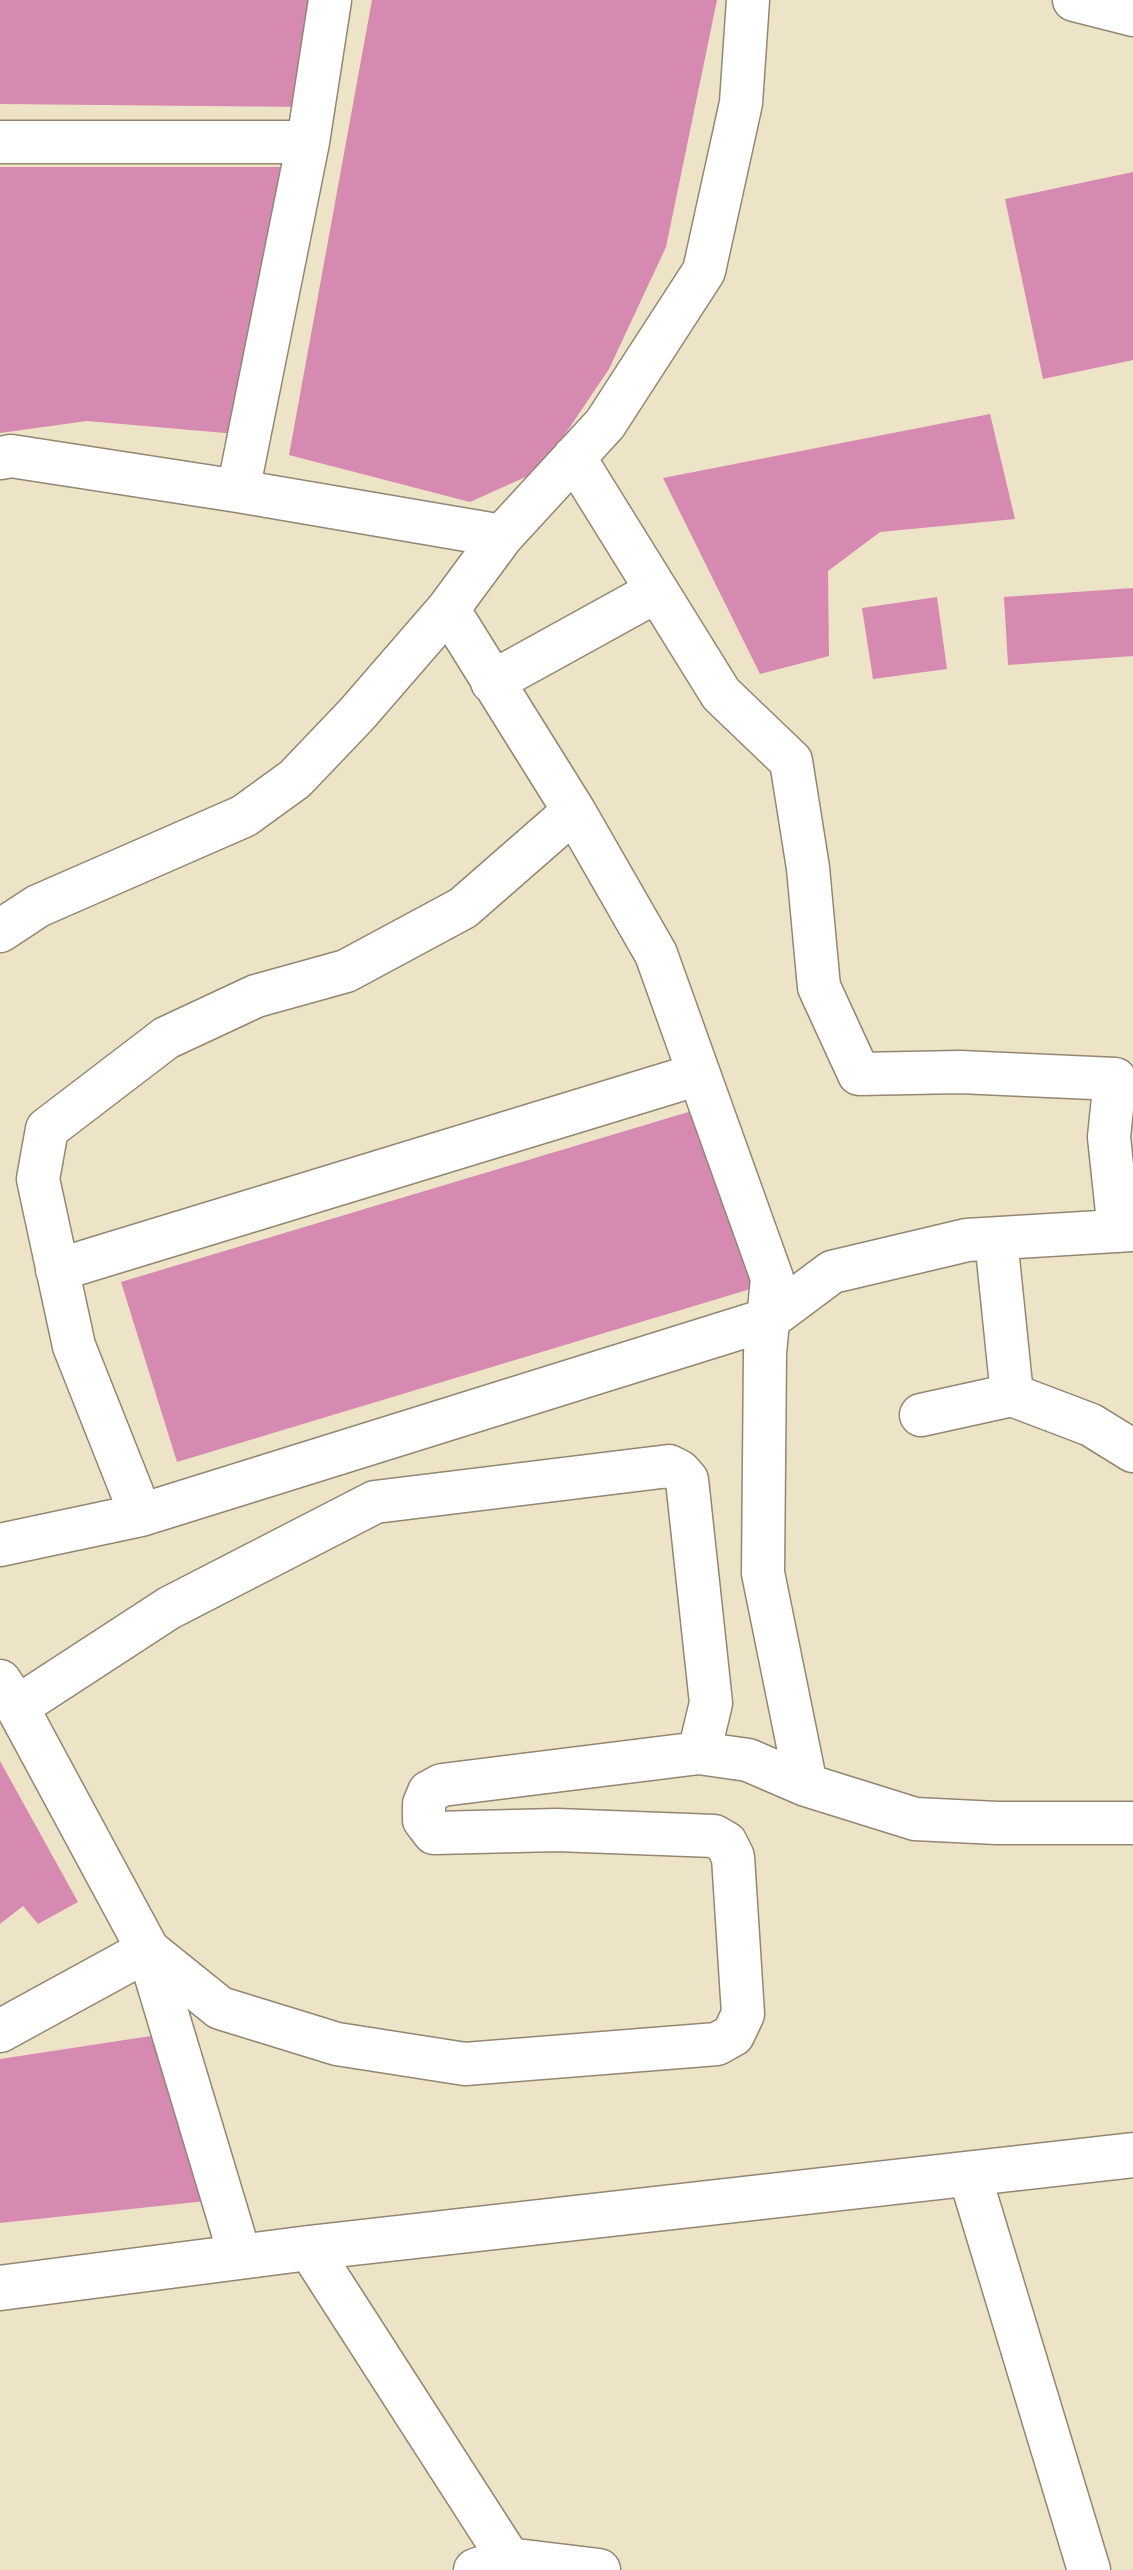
<!DOCTYPE html>
<html>
<head>
<meta charset="utf-8">
<style>
	body { margin:0 }
	canvas { display:block; background:#ede3c6 }
</style>
</head>
<body>
<canvas width="1133" height="2570"></canvas>
<script>
const ctx = document.querySelector('canvas').getContext('2d');
ctx.lineJoin = 'round';
function fillPath(path, color) {
  ctx.fillStyle = color;
  ctx.fill(path, 'evenodd');
}
function poly(rows) {
  const path = new Path2D();
  for (const r of rows) {
    path.moveTo(r[0], r[1]);
    for (let i = 2; i < r.length; i += 2) path.lineTo(r[i], r[i + 1]);
  }
  return path;
}
function strokePath(path, color, width, dash) {
  ctx.strokeStyle = color;
  ctx.lineWidth = width;
  ctx.lineCap = dash ? 'butt' : 'round';
  ctx.setLineDash(dash || []);
  ctx.stroke(path);
}
const building = poly([
	[0,0,324,0,307,107,0,104],
	[372,0,717,0,666,247,609,369,541,470,470,502,289,455],
	[0,167,287,167,237,434,87,421,0,433],
	[1133,172,1133,360,1043,379,1005,199],
	[990,414,1015,519,880,532,828,571,829,656,760,674,663,478],
	[1133,588,1133,656,1008,665,1004,597],
	[937,597,947,669,873,679,862,608],
	[695,1110,757,1287,177,1462,121,1282],
	[0,1761,78,1902,38,1924,23,1906,0,1924],
	[151,2036,206,2201,0,2223,0,2059]
]);
const minor = poly([
	[1074,0,1133,15],
	[0,142,308,142],
	[574,457,721,694,791,761,808,868,819,987,859,1074,960,1072,1115,1079,1109,1137,1119,1231],
	[0,458,11,456,238,491,502,536,605,424,704,271,741,103,748,0],
	[238,491,308,142,330,0],
	[502,536,448,609,574,811,656,954,772,1278,765,1353,763,1573,806,1785],
	[492,682,657,591],
	[0,931,38,906,244,816,295,779,357,714,448,609],
	[57,1270,699,1074],
	[1012,1395,1091,1425,1133,1451],
	[921,1415,1012,1395,996,1239],
	[141,1515,74,1346,38,1179,47,1129,166,1038,256,996,346,971,463,908,574,811],
	[0,1545,141,1515,769,1319,832,1272,967,1240,1133,1230],
	[0,1681,17,1707,148,1950,240,2256],
	[17,1707,169,1608,375,1502,669,1466,679,1471,687,1480,711,1703,699,1753],
	[0,2031,148,1950,220,2008,337,2044,465,2064,717,2044,733,2035,743,2014,733,1857,726,1843,714,1836,557,1830,434,1833,424,1820,424,1804,429,1792,442,1785,699,1753,748,1760,806,1785,915,1819,997,1823,1133,1823],
	[969,2173,1089,2570],
	[309,2248,516,2570],
	[475,2570,508,2559,599,2570]
]);
const tertiary = poly([
	[0,2288,309,2248,1133,2155]
]);
fillPath(building, '#d689b1');
strokePath(minor, '#948672', 45);
strokePath(tertiary, '#948672', 47);
strokePath(minor, '#fff', 42);
strokePath(tertiary, '#fff', 44);
</script>
</body>
</html>
